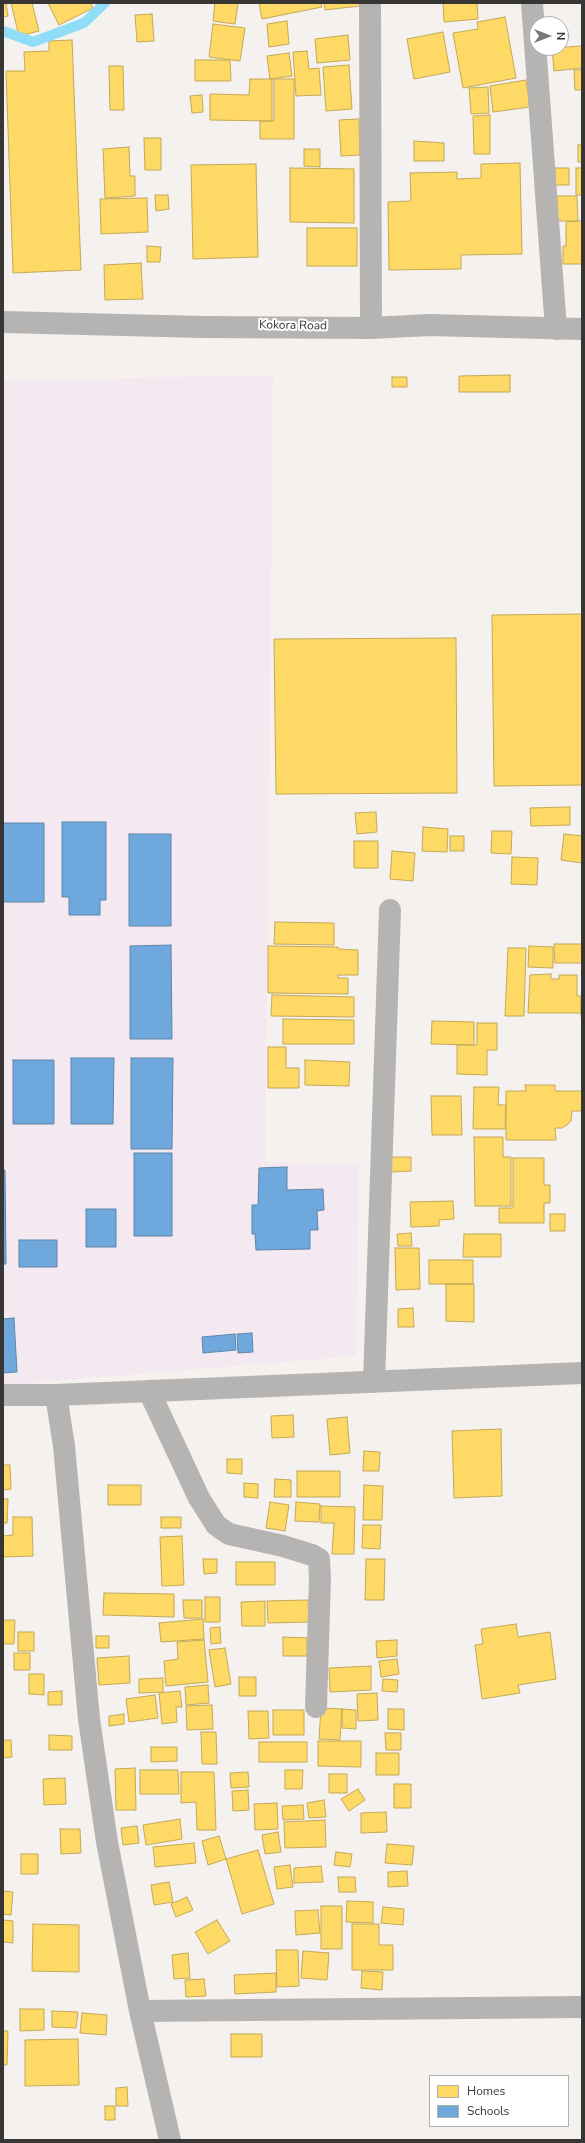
<!DOCTYPE html>
<html>
<head>
<meta charset="utf-8">
<style>
	body { margin:0 }
	#map { position:relative; width:585px; height:2143px; overflow:hidden; background:#f4f1ee; font-family:"Nunito Sans",sans-serif }
	canvas { display:block }
	.frame { position:absolute; inset:0; border:4px solid #383634; pointer-events:none }
	.legend { position:absolute; left:429px; top:2075px; width:140px; height:52px; box-sizing:border-box; background:#fff; border:1px solid #afafae; margin:0; padding:5px 7px; list-style:none; font-size:12px; color:#383634 }
	.legend li { display:flex; align-items:center; gap:8px; height:20px }
	.legend b { width:20px; border:1px solid #afafae }
	.north { position:absolute; left:529px; top:16px; width:40px; height:40px; box-sizing:border-box; background:#fff; border:1px solid #afafae; border-radius:50%; rotate:90deg; font-size:11px; font-weight:700; line-height:16px; text-align:center; color:#383634 }
	.north::after { content:''; display:block; margin:auto; width:14px; height:18px; background:#7a7775; clip-path:polygon(50% 0,100% 100%,50% 72%,0 100%) }
</style>
</head>
<body>
<div id="map">
<canvas width="585" height="2143"></canvas>
<div class="frame"></div>
<ul class="legend">
<li><b style="height:11px;background:#ffd966"></b>Homes</li>
<li><b style="height:11px;background:#6fa8dc"></b>Schools</li>
</ul>
<div class="north">N</div>
</div>
<script>
const ctx = document.querySelector('canvas').getContext('2d');
ctx.lineJoin = 'round';
function fillPath(path, color) {
  ctx.fillStyle = color;
  ctx.fill(path, 'evenodd');
}
function poly(rows) {
  const path = new Path2D();
  for (const r of rows) {
    path.moveTo(r[0], r[1]);
    for (let i = 2; i < r.length; i += 2) path.lineTo(r[i], r[i + 1]);
  }
  return path;
}
function strokePath(path, color, width, dash) {
  ctx.strokeStyle = color;
  ctx.lineWidth = width;
  ctx.lineCap = dash ? 'butt' : 'round';
  ctx.setLineDash(dash || []);
  ctx.stroke(path);
}
function write(font, color, halo, rows, align = 'center') {
  ctx.font = font + ' "Nunito Sans",sans-serif';
  ctx.lineWidth = 4;
  ctx.setLineDash([]);
  ctx.textBaseline = 'middle';
  ctx.strokeStyle = halo;
  ctx.fillStyle = color;
  for (const [text, x, y, turn = 0] of rows) {
    ctx.save();
    ctx.translate(x, y);
    ctx.rotate((+turn || 0) * Math.PI / 180);
    ctx.textAlign = isNaN(turn) ? turn : align;
    if (halo) ctx.strokeText(text, 0, 0);
    ctx.fillText(text, 0, 0);
    ctx.restore();
  }
}
const education = poly([
	[273,375,265,1162,359,1164,356,1356,3,1385,3,381]
]);
const homes = poly([
	[3,3,6,3,8,16,3,17,3,3],
	[11,3,32,3,39,31,19,36,11,3],
	[48,3,90,3,93,8,59,25,48,3],
	[215,3,238,3,235,24,213,21,215,3],
	[259,3,321,3,322,7,262,19,259,3],
	[324,3,360,3,360,6,325,10,324,3],
	[443,3,477,3,478,19,444,22,443,3],
	[152,14,154,41,137,42,135,15,152,14],
	[505,17,516,78,463,88,453,33,478,29,477,22,505,17],
	[287,21,289,44,269,47,267,24,287,21],
	[213,24,245,28,240,61,209,57,213,24],
	[443,32,450,72,414,79,407,39,443,32],
	[348,35,350,60,317,63,315,39,348,35],
	[72,40,81,270,13,273,6,71,25,71,24,52,49,51,49,41,72,40],
	[582,46,582,68,554,71,552,48,582,46],
	[307,51,309,69,319,68,321,95,296,96,293,52,307,51],
	[289,53,292,76,270,79,267,56,289,53],
	[195,60,230,60,231,81,195,81,195,60],
	[349,65,352,109,326,111,323,67,349,65],
	[109,66,123,66,124,110,110,110,109,66],
	[574,70,582,70,582,90,575,90,574,70],
	[250,79,272,79,272,121,210,120,210,94,249,95,250,79],
	[274,79,294,79,294,139,260,139,260,121,274,121,274,79],
	[526,80,530,107,493,112,490,86,526,80],
	[488,87,489,113,471,114,469,88,488,87],
	[202,95,203,112,192,113,190,96,202,95],
	[490,115,490,154,474,154,473,116,490,115],
	[359,119,360,155,341,156,339,120,359,119],
	[144,138,161,138,161,170,145,170,144,138],
	[414,141,444,143,444,161,414,161,414,141],
	[578,145,582,145,582,162,578,162,578,145],
	[129,147,130,176,135,176,135,196,105,198,103,149,129,147],
	[304,149,320,149,320,167,304,166,304,149],
	[520,163,522,254,461,255,461,269,389,270,388,202,411,201,410,173,457,172,457,179,481,178,481,164,520,163],
	[256,164,258,257,193,259,191,165,256,164],
	[290,168,354,169,354,223,290,222,290,168],
	[555,168,569,168,569,185,555,185,555,168],
	[576,168,582,168,582,195,576,195,576,168],
	[155,195,168,195,169,209,156,211,155,195],
	[557,196,577,196,578,221,557,221,557,196],
	[147,198,148,232,101,234,100,199,147,198],
	[582,221,582,264,563,264,563,246,566,246,566,222,582,221],
	[307,228,357,228,357,266,307,266,307,228],
	[147,246,161,247,160,262,147,262,147,246],
	[141,263,143,299,105,300,104,265,141,263],
	[510,375,510,392,459,392,459,376,510,375],
	[392,377,407,377,407,387,392,387,392,377],
	[582,614,582,785,494,786,492,615,582,614],
	[456,638,457,793,276,794,274,639,456,638],
	[570,807,570,825,531,826,530,808,570,807],
	[376,812,377,832,357,834,355,813,376,812],
	[423,827,448,829,447,852,422,851,423,827],
	[492,831,512,831,511,854,491,853,492,831],
	[564,834,582,836,582,863,561,860,564,834],
	[450,836,464,836,464,851,450,851,450,836],
	[354,841,378,841,378,868,354,868,354,841],
	[392,851,415,853,413,881,390,879,392,851],
	[512,857,538,858,537,885,511,884,512,857],
	[275,922,334,923,334,945,274,944,275,922],
	[554,944,582,944,582,963,555,963,554,944],
	[268,946,338,947,338,949,358,950,358,975,338,975,338,978,348,978,348,994,268,993,268,946],
	[529,946,553,947,553,968,528,967,529,946],
	[508,948,526,948,524,1016,505,1016,508,948],
	[551,974,551,979,559,979,559,975,577,975,577,996,581,996,581,1013,528,1013,530,975,551,974],
	[272,995,354,997,354,1017,271,1016,272,995],
	[581,1003,582,1003,582,1017,581,1017,581,1003],
	[283,1019,354,1020,354,1044,283,1044,283,1019],
	[432,1021,474,1022,474,1045,431,1044,432,1021],
	[477,1023,497,1023,497,1050,487,1050,487,1075,457,1074,457,1045,477,1045,477,1023],
	[268,1047,286,1047,286,1068,299,1068,299,1088,268,1088,268,1047],
	[305,1060,350,1062,349,1086,305,1085,305,1060],
	[525,1085,555,1085,555,1091,582,1091,582,1111,572,1111,571,1121,567,1125,562,1128,555,1128,556,1140,506,1140,506,1091,526,1091,525,1085],
	[474,1087,499,1087,498,1105,506,1105,505,1129,473,1129,474,1087],
	[431,1096,461,1096,462,1135,432,1135,431,1096],
	[474,1137,503,1137,503,1157,511,1157,511,1206,475,1206,474,1137],
	[391,1157,411,1157,411,1171,391,1172,391,1157],
	[513,1158,544,1158,544,1185,550,1185,550,1203,544,1203,544,1223,499,1223,499,1208,513,1208,513,1158],
	[453,1201,454,1219,439,1220,439,1226,411,1227,410,1202,453,1201],
	[550,1214,565,1214,565,1231,550,1231,550,1214],
	[411,1233,412,1246,398,1246,397,1234,411,1233],
	[464,1234,501,1234,501,1257,463,1257,464,1234],
	[395,1248,419,1248,420,1289,396,1290,395,1248],
	[429,1260,473,1260,473,1284,429,1284,429,1260],
	[446,1284,474,1284,474,1322,446,1321,446,1284],
	[413,1308,414,1327,398,1327,398,1309,413,1308],
	[293,1415,294,1437,272,1438,271,1416,293,1415],
	[347,1417,350,1453,330,1455,327,1419,347,1417],
	[501,1429,502,1496,454,1498,452,1431,501,1429],
	[364,1451,380,1452,379,1471,363,1471,364,1451],
	[227,1459,242,1459,242,1474,227,1473,227,1459],
	[3,1465,10,1465,11,1489,3,1490,3,1465],
	[297,1471,340,1471,340,1497,297,1497,297,1471],
	[275,1479,291,1480,291,1497,274,1497,275,1479],
	[244,1483,258,1484,258,1498,244,1497,244,1483],
	[108,1485,141,1485,141,1505,108,1505,108,1485],
	[364,1485,383,1486,382,1520,363,1520,364,1485],
	[3,1499,8,1499,7,1523,3,1523,3,1499],
	[270,1502,289,1505,285,1531,266,1528,270,1502],
	[296,1502,320,1504,319,1522,295,1521,296,1502],
	[321,1506,355,1507,354,1554,332,1554,334,1523,321,1523,321,1506],
	[13,1517,32,1517,33,1556,3,1557,3,1536,13,1535,13,1517],
	[161,1517,181,1517,181,1528,161,1528,161,1517],
	[363,1525,381,1525,380,1549,362,1548,363,1525],
	[182,1536,184,1585,162,1586,160,1537,182,1536],
	[203,1559,217,1559,217,1573,204,1574,203,1559],
	[366,1559,385,1559,384,1600,365,1600,366,1559],
	[236,1562,275,1562,275,1585,236,1585,236,1562],
	[104,1593,174,1594,174,1617,103,1615,104,1593],
	[205,1597,220,1597,220,1622,205,1622,205,1597],
	[183,1600,202,1600,202,1618,184,1618,183,1600],
	[308,1600,309,1622,268,1623,267,1601,308,1600],
	[265,1601,265,1626,242,1626,241,1602,265,1601],
	[203,1619,204,1639,161,1642,159,1623,203,1619],
	[3,1620,15,1620,14,1644,3,1644,3,1620],
	[516,1624,518,1637,550,1632,556,1679,518,1685,520,1693,482,1699,475,1645,483,1644,481,1629,516,1624],
	[220,1627,221,1643,211,1644,210,1628,220,1627],
	[18,1632,34,1632,34,1651,18,1651,18,1632],
	[96,1636,109,1636,109,1648,96,1648,96,1636],
	[283,1637,307,1638,307,1656,283,1656,283,1637],
	[204,1640,208,1682,166,1686,164,1661,178,1659,177,1642,204,1640],
	[397,1640,397,1656,377,1658,376,1641,397,1640],
	[225,1648,231,1684,215,1687,209,1650,225,1648],
	[14,1653,30,1653,30,1670,14,1670,14,1653],
	[129,1656,130,1683,99,1685,97,1658,129,1656],
	[397,1659,399,1674,381,1677,379,1661,397,1659],
	[371,1666,371,1690,330,1692,329,1668,371,1666],
	[29,1674,44,1674,44,1695,29,1694,29,1674],
	[239,1677,256,1677,256,1696,239,1696,239,1677],
	[163,1678,163,1692,139,1693,139,1679,163,1678],
	[383,1679,398,1680,397,1692,382,1691,383,1679],
	[208,1685,209,1703,186,1705,185,1687,208,1685],
	[62,1691,62,1705,48,1705,48,1692,62,1691],
	[180,1691,182,1707,176,1707,177,1722,162,1724,159,1693,180,1691],
	[377,1693,378,1720,358,1721,357,1694,377,1693],
	[155,1695,158,1718,129,1722,126,1699,155,1695],
	[212,1705,213,1729,187,1730,186,1706,212,1705],
	[321,1708,342,1709,340,1740,319,1739,321,1708],
	[342,1709,356,1710,356,1729,342,1728,342,1709],
	[388,1709,404,1709,404,1730,388,1729,388,1709],
	[273,1710,304,1710,304,1735,273,1735,273,1710],
	[248,1711,268,1711,269,1738,249,1739,248,1711],
	[124,1714,124,1724,109,1726,109,1716,124,1714],
	[201,1732,216,1732,217,1764,202,1764,201,1732],
	[385,1733,401,1733,401,1750,386,1750,385,1733],
	[49,1735,72,1736,72,1750,49,1750,49,1735],
	[3,1740,11,1740,12,1757,3,1758,3,1740],
	[318,1741,361,1741,361,1767,318,1766,318,1741],
	[259,1742,307,1742,307,1762,259,1762,259,1742],
	[151,1747,177,1747,177,1761,151,1762,151,1747],
	[376,1753,399,1753,399,1775,376,1775,376,1753],
	[135,1768,136,1810,116,1810,115,1769,135,1768],
	[140,1770,178,1770,179,1794,140,1794,140,1770],
	[285,1770,303,1770,302,1789,285,1789,285,1770],
	[181,1772,214,1772,216,1830,197,1830,196,1802,181,1803,181,1772],
	[248,1772,249,1787,231,1788,230,1773,248,1772],
	[329,1774,347,1774,347,1793,329,1793,329,1774],
	[65,1778,66,1804,44,1805,43,1779,65,1778],
	[394,1784,411,1784,411,1808,394,1808,394,1784],
	[358,1789,365,1800,349,1811,341,1799,358,1789],
	[248,1790,249,1810,233,1811,232,1791,248,1790],
	[324,1800,326,1817,309,1818,307,1803,324,1800],
	[277,1803,278,1829,255,1830,254,1804,277,1803],
	[303,1805,304,1819,283,1820,282,1806,303,1805],
	[386,1812,387,1832,361,1833,361,1813,386,1812],
	[180,1819,182,1839,146,1845,143,1825,180,1819],
	[325,1820,326,1847,285,1848,284,1822,325,1820],
	[137,1826,139,1843,123,1845,121,1828,137,1826],
	[60,1829,80,1829,81,1853,61,1854,60,1829],
	[278,1832,281,1852,265,1854,262,1835,278,1832],
	[219,1836,226,1859,208,1865,202,1841,219,1836],
	[194,1843,196,1863,155,1867,153,1847,194,1843],
	[387,1844,414,1846,412,1865,385,1863,387,1844],
	[258,1850,274,1904,242,1914,226,1859,258,1850],
	[336,1852,352,1854,350,1867,334,1865,336,1852],
	[21,1854,38,1854,38,1874,21,1874,21,1854],
	[290,1865,293,1887,277,1889,274,1867,290,1865],
	[321,1866,323,1882,294,1883,294,1868,321,1866],
	[407,1871,408,1886,388,1887,388,1872,407,1871],
	[338,1877,355,1877,356,1892,339,1892,338,1877],
	[169,1882,173,1902,154,1905,151,1885,169,1882],
	[3,1891,13,1892,11,1915,3,1914,3,1891],
	[187,1897,193,1910,176,1917,171,1904,187,1897],
	[347,1901,373,1902,373,1923,346,1922,347,1901],
	[321,1906,342,1906,342,1949,321,1949,321,1906],
	[383,1907,404,1909,403,1925,381,1923,383,1907],
	[318,1910,320,1933,296,1935,295,1911,318,1910],
	[3,1920,13,1921,13,1943,3,1942,3,1920],
	[217,1920,230,1941,208,1954,195,1932,217,1920],
	[33,1924,79,1925,79,1972,32,1971,33,1924],
	[352,1924,379,1924,379,1945,393,1945,393,1970,352,1970,352,1924],
	[276,1950,298,1950,299,1986,277,1987,276,1950],
	[303,1951,329,1953,327,1980,301,1978,303,1951],
	[188,1953,190,1978,174,1979,172,1955,188,1953],
	[362,1971,383,1972,382,1990,361,1988,362,1971],
	[276,1973,276,1992,235,1994,234,1975,276,1973],
	[204,1979,206,1996,186,1997,185,1980,204,1979],
	[20,2009,44,2009,44,2030,20,2031,20,2009],
	[52,2011,78,2012,76,2028,52,2027,52,2011],
	[82,2013,107,2015,106,2035,80,2033,82,2013],
	[3,2031,8,2031,7,2065,3,2065,3,2031],
	[231,2034,262,2034,262,2057,231,2057,231,2034],
	[78,2039,79,2085,25,2086,25,2040,78,2039],
	[127,2087,128,2106,116,2106,116,2088,127,2087],
	[105,2106,115,2106,115,2120,105,2120,105,2106]
]);
const schools = poly([
	[62,822,106,822,106,900,100,900,100,915,69,915,69,897,62,897,62,822],
	[3,823,44,823,44,902,3,902,3,823],
	[129,834,171,834,171,926,129,926,129,834],
	[171,945,172,1039,130,1039,130,946,171,945],
	[71,1058,114,1058,113,1124,71,1124,71,1058],
	[131,1058,173,1058,172,1149,131,1149,131,1058],
	[13,1060,54,1060,54,1124,13,1124,13,1060],
	[134,1153,172,1153,172,1236,134,1236,134,1153],
	[287,1167,287,1190,323,1189,324,1210,317,1211,318,1230,310,1230,310,1249,256,1250,255,1234,252,1234,252,1205,258,1205,259,1168,287,1167],
	[3,1170,5,1170,6,1264,3,1264,3,1170],
	[86,1209,116,1209,116,1247,86,1247,86,1209],
	[19,1240,57,1240,57,1267,19,1267,19,1240],
	[14,1318,17,1372,3,1373,3,1319,14,1318],
	[252,1333,253,1352,238,1353,237,1334,252,1333],
	[235,1334,236,1350,203,1353,202,1337,235,1334]
]);
const stream = poly([
	[3,31,33,42,84,23,105,3]
]);
const minor = poly([
	[370,3,371,328],
	[532,3,556,329],
	[3,322,203,327,371,328,430,325,582,329],
	[374,1382,390,910],
	[149,1391,199,1498,216,1525,229,1534,283,1546,312,1555,319,1559,320,1578,316,1707],
	[3,1395,56,1395,582,1373],
	[56,1395,64,1446,89,1719,107,1842,140,2011,170,2140],
	[140,2011,582,2007]
]);
const streetNames = [
	["Kokora Road",293,326,1]
];
fillPath(education, '#f4e9f1');
fillPath(homes, '#ffd966');
strokePath(homes, '#c3a857', 1);
fillPath(schools, '#6fa8dc');
strokePath(schools, '#5e86aa', 1);
strokePath(stream, '#8fddf6', 10);
strokePath(minor, '#b6b4b3', 22);
write('12px', '#383634', '#fff', streetNames);
</script>
</body>
</html>
